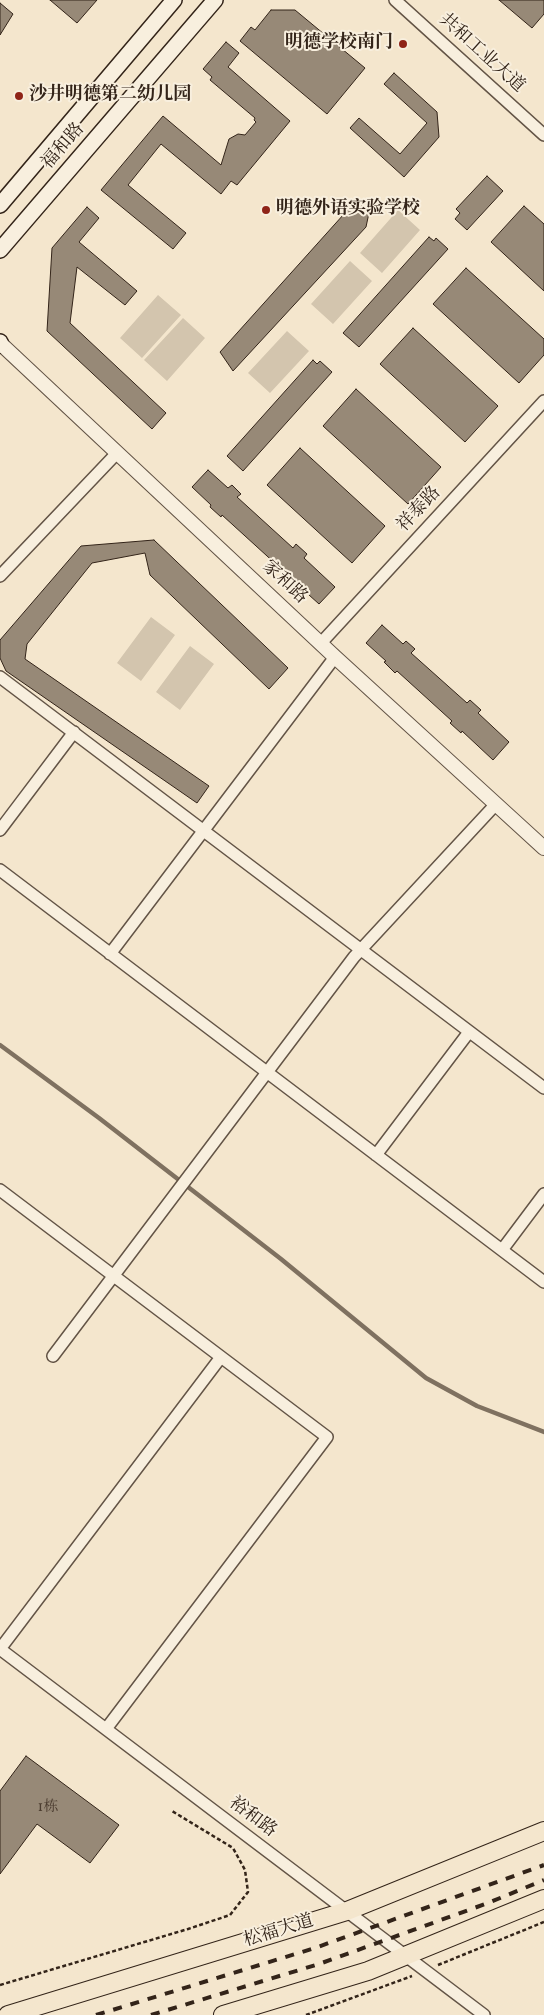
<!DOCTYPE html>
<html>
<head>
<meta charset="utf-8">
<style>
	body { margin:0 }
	canvas { display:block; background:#f4e6cd }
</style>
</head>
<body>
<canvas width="544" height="2015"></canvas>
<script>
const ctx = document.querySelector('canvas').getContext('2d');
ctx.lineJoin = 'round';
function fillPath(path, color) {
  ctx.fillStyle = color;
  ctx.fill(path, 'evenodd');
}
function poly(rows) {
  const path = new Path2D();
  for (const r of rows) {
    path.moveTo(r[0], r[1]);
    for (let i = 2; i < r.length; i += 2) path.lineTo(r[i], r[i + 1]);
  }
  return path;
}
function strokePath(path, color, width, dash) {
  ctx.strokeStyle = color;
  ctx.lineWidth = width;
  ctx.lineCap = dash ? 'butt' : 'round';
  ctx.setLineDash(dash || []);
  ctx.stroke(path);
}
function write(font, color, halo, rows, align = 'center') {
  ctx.font = font + ' Vollkorn,"Noto Serif SC",serif';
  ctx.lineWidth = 4;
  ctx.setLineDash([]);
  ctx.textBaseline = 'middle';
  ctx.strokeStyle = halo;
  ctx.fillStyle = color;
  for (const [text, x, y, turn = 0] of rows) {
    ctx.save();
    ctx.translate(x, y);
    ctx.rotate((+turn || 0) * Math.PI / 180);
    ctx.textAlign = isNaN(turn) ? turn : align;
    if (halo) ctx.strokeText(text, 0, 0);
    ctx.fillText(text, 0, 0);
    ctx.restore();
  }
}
const green = poly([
	[398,210,420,230,382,273,360,253],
	[350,261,372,281,333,324,311,304],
	[158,295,181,315,142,358,120,338],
	[183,318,205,338,167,381,144,360],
	[287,331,309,351,270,393,248,373],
	[151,617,175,635,141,681,117,663],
	[190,646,214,664,180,710,156,692]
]);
const stream = poly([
	[0,1045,99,1118,281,1259,426,1378,477,1406,544,1432]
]);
const building = poly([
	[50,0,97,0,77,23,50,0],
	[499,0,544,0,544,14,532,28,499,0],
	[0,3,13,14,0,35,0,3],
	[271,10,295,10,365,68,327,114,240,41,251,27,255,30,271,10],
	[226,42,239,53,228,67,290,121,237,185,231,181,221,194,161,144,128,185,186,233,173,249,101,190,163,116,221,165,229,139,238,134,245,135,256,122,254,120,255,118,210,80,212,77,203,69,226,42],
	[394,73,437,112,439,137,404,177,350,128,359,118,400,154,427,123,384,84,394,73],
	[487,176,503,191,467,230,455,219,460,213,456,209,487,176],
	[353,204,370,208,366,227,233,371,220,352,353,204],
	[524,206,544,224,544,291,491,242,524,206],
	[87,207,99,218,79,242,137,291,125,305,77,267,70,323,166,413,152,429,47,331,52,248,87,207],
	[429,237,434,241,436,238,448,249,359,347,343,333,429,237],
	[466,268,544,339,544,355,519,383,433,304,466,268],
	[413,328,498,406,465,442,380,364,413,328],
	[313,360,317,364,320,361,332,372,243,471,227,456,313,360],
	[356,389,441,467,408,504,323,426,356,389],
	[300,448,385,526,352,563,267,485,300,448],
	[208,470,228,488,232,485,241,494,237,497,293,548,296,544,307,554,304,558,335,587,319,604,288,576,286,577,276,568,278,566,222,515,221,517,210,507,211,505,192,487,208,470],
	[154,540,288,668,269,689,150,575,145,553,92,563,27,644,25,659,209,786,197,803,6,671,0,658,0,640,81,546,154,540],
	[382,625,403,644,406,641,415,649,411,653,467,703,470,700,481,710,478,713,509,742,493,760,462,731,461,733,450,723,452,721,397,671,395,673,384,662,386,661,366,643,382,625],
	[26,1756,119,1825,90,1863,37,1824,0,1874,0,1791,26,1756]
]);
const path = poly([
	[438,1965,544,1922],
	[0,1985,188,1929,230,1915,248,1892,245,1870,233,1848,172,1811],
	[306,2015,412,1976]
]);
const minor = poly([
	[395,0,544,135],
	[0,576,117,453],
	[321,643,544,401],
	[0,677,544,1088],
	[0,830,74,732],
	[0,870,544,1282],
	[110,954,335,657],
	[376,1155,469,1032],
	[0,1190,327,1437,106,1729],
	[502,1250,544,1194],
	[53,1356,354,957,496,804],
	[221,1357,0,1649,484,2015]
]);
const tertiary = poly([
	[0,343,335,657,544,848]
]);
const secondary = poly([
	[0,205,174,0],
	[0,250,215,0],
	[0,342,1,345]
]);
const primary = poly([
	[8,2015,347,1911,544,1831],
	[223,2015,368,1971,544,1899]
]);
const rail = poly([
	[96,2015,315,1948,544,1865],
	[151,2015,319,1964,488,1903,544,1880]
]);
const markers = [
	[403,44,5,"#8f2418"],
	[19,96,5,"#8f2418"],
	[266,210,5,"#8f2418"]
];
const numberNames = [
	["1栋",48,1808]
];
const poiNames = [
	["明德学校南门",393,44,"right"],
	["沙井明德第二幼儿园",29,96],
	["明德外语实验学校",276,210]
];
const streetNames = [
	["共和工业大道",481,54,42],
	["福和路",64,147,-49],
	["祥泰路",420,510,-47],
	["家和路",284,583,43],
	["裕和路",252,1818,37],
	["松福大道",279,1932,-17]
];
fillPath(green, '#d3c5ae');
strokePath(stream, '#7f7160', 4.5);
fillPath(building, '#978977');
strokePath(building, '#332419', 1);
strokePath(minor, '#635446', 14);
strokePath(tertiary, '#635446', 16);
strokePath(secondary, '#332419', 18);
strokePath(primary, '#332419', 20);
strokePath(path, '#332419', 2.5, [4, 2.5]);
strokePath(minor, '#f8efde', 11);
strokePath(tertiary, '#f8efde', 14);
strokePath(secondary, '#f8efde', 15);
strokePath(primary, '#f4e6cd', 18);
strokePath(rail, '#332419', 4, [9, 9]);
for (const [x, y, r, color] of markers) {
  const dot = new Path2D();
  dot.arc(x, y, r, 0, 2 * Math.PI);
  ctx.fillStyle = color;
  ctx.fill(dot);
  strokePath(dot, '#f8efde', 2);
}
write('15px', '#4c3d30', null, numberNames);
write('bold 18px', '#332419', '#f8efde', poiNames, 'left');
write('18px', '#332419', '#f8efde', streetNames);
</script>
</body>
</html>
